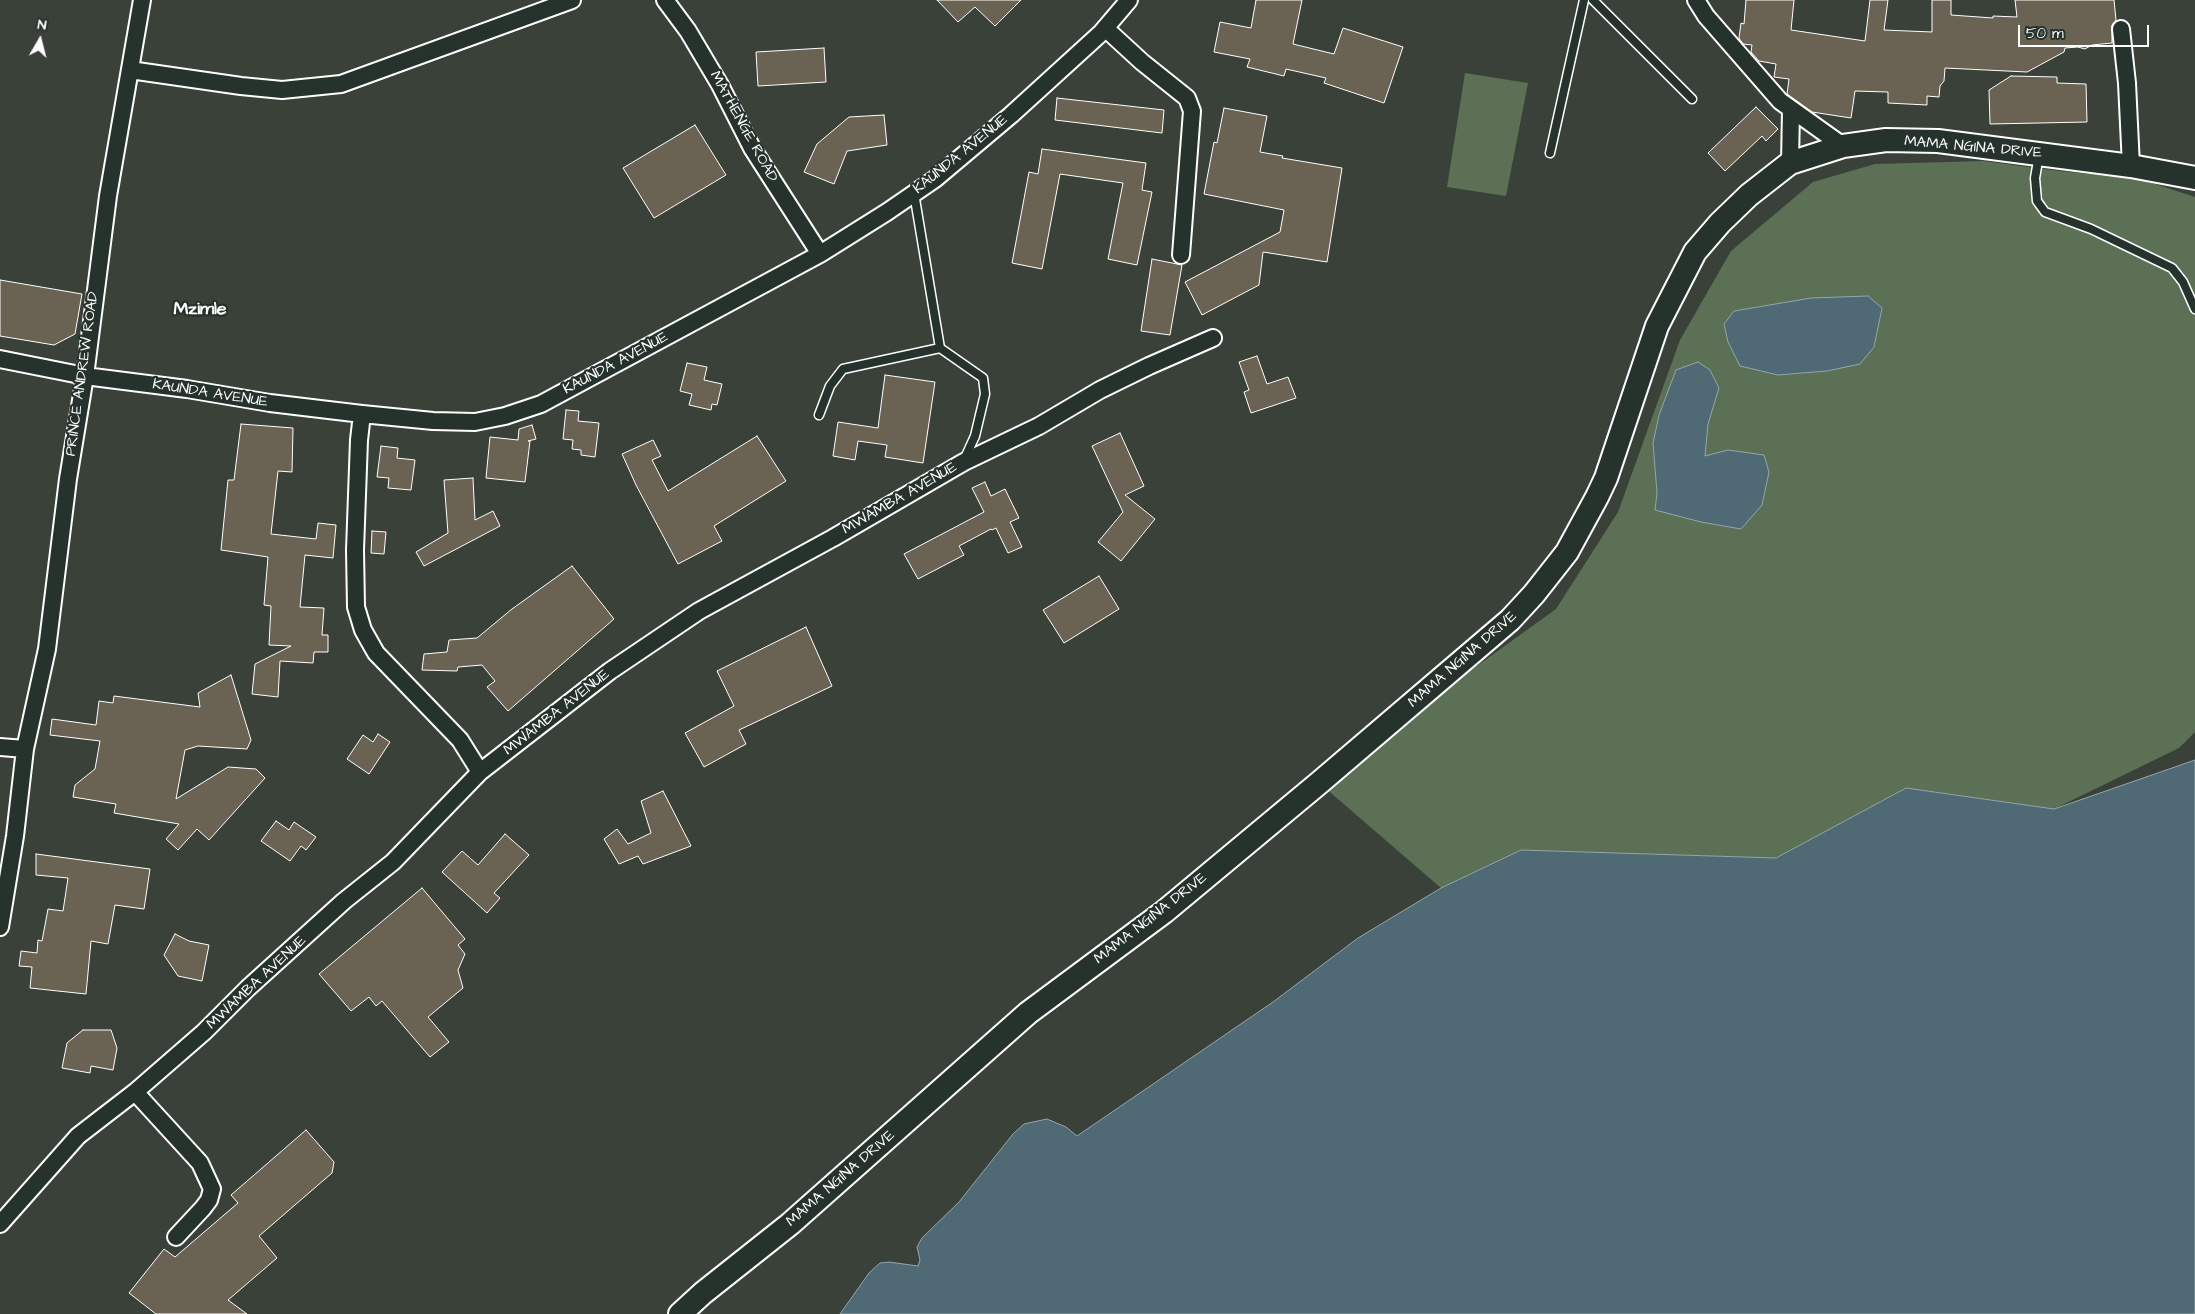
<!DOCTYPE html>
<html>
<head>
<meta charset="utf-8">
<style>
	body { margin:0 }
	#map { position:relative; width:2195px; height:1314px; overflow:hidden; background:#3a4138; font-family:"Architects Daughter",sans-serif }
	canvas { display:block }
	.north { position:absolute; left:15px; top:15px; width:50px; height:50px; -webkit-text-stroke:4px #26332d; paint-order:stroke; rotate:8deg; font-size:14px; font-weight:700; line-height:20px; text-align:center; color:#fff }
	.north::after { content:''; display:block; margin:auto; width:18px; height:22px; background:#fff; clip-path:polygon(50% 0,100% 100%,50% 72%,0 100%) }
	.scale { position:absolute; left:2018px; top:25px; width:131px; height:22px; box-sizing:border-box; border:2px solid #fff; border-top:0; padding-left:6px; font-size:15px; line-height:18px; white-space:nowrap; color:#fff; -webkit-text-stroke:4px #26332d; paint-order:stroke }
</style>
</head>
<body>
<div id="map">
<canvas width="2195" height="1314"></canvas>
<div class="north">N</div>
<div class="scale">50 m</div>
</div>
<script>
const ctx = document.querySelector('canvas').getContext('2d');
ctx.lineJoin = 'round';
function fillPath(path, color) {
  ctx.fillStyle = color;
  ctx.fill(path, 'evenodd');
}
function poly(rows) {
  const path = new Path2D();
  for (const r of rows) {
    path.moveTo(r[0], r[1]);
    for (let i = 2; i < r.length; i += 2) path.lineTo(r[i], r[i + 1]);
  }
  return path;
}
function strokePath(path, color, width, dash) {
  ctx.strokeStyle = color;
  ctx.lineWidth = width;
  ctx.lineCap = dash ? 'butt' : 'round';
  ctx.setLineDash(dash || []);
  ctx.stroke(path);
}
function write(font, color, halo, rows, align = 'center') {
  ctx.font = font + ' "Architects Daughter",sans-serif';
  ctx.lineWidth = 4.5;
  ctx.setLineDash([]);
  ctx.textBaseline = 'middle';
  ctx.strokeStyle = halo;
  ctx.fillStyle = color;
  for (const [text, x, y, turn = 0] of rows) {
    ctx.save();
    ctx.translate(x, y);
    ctx.rotate((+turn || 0) * Math.PI / 180);
    ctx.textAlign = isNaN(turn) ? turn : align;
    if (halo) ctx.strokeText(text, 0, 0);
    ctx.fillText(text, 0, 0);
    ctx.restore();
  }
}
const green = poly([
	[1465,73,1528,83,1506,196,1447,187],
	[1983,161,2060,171,2140,179,2195,197,2195,732,2179,748,2054,809,1906,788,1776,858,1521,850,1441,888,1317,781,1556,609,1618,512,1680,340,1731,251,1813,182,1875,164]
]);
const water = poly([
	[1868,296,1882,308,1874,347,1860,364,1827,371,1778,375,1740,366,1728,342,1724,324,1734,311,1811,298,1868,296],
	[1698,362,1710,370,1719,388,1708,424,1705,456,1728,450,1764,455,1769,472,1762,505,1741,529,1701,522,1655,510,1657,493,1653,443,1659,415,1676,370,1698,362],
	[2195,760,2195,1314,840,1314,869,1273,880,1263,889,1262,918,1266,920,1260,917,1247,922,1238,959,1202,1013,1134,1024,1124,1047,1119,1066,1127,1077,1136,1273,1002,1358,938,1441,888,1521,850,1776,858,1906,788,2054,809,2195,760]
]);
const building = poly([
	[937,0,1021,0,995,26,975,7,958,22,937,0],
	[1256,0,1302,0,1293,44,1334,54,1343,28,1403,47,1384,103,1324,83,1326,78,1286,69,1284,76,1247,67,1250,59,1214,52,1220,22,1251,28,1256,0],
	[1746,0,1794,0,1791,30,1865,41,1870,0,1888,0,1884,30,1932,32,1932,0,1951,0,1951,15,1993,18,1993,16,2017,17,2015,0,2114,0,2116,20,2112,25,2112,43,2092,45,2085,49,2078,47,2065,48,2064,52,2027,72,1945,68,1944,81,1940,86,1939,97,1927,96,1927,105,1888,103,1888,92,1855,91,1851,118,1812,112,1787,94,1789,79,1774,77,1776,64,1759,61,1751,52,1752,45,1743,44,1739,38,1741,23,1744,24,1746,0],
	[824,48,826,82,758,86,756,52,824,48],
	[2011,76,2057,77,2057,83,2086,84,2087,122,1990,124,1989,90,2011,76],
	[1057,98,1164,110,1162,133,1055,120,1057,98],
	[1756,107,1778,129,1766,141,1762,136,1725,171,1708,153,1756,107],
	[1224,108,1267,116,1260,152,1283,156,1282,158,1342,168,1327,262,1263,252,1259,285,1202,315,1185,282,1280,232,1284,210,1204,194,1214,142,1217,143,1224,108],
	[884,115,887,145,847,151,834,184,804,172,817,144,849,117,884,115],
	[695,125,726,175,654,218,623,168,695,125],
	[1042,149,1146,163,1142,190,1152,192,1137,265,1108,259,1123,183,1060,174,1042,269,1012,263,1029,172,1038,174,1042,149],
	[1152,259,1182,265,1170,335,1141,331,1152,259],
	[0,280,82,294,75,334,54,345,0,336,0,280],
	[1257,356,1267,384,1288,377,1296,398,1251,413,1244,392,1249,390,1239,362,1257,356],
	[687,363,707,367,704,380,722,384,717,405,712,404,711,410,689,405,692,394,680,391,687,363],
	[885,375,935,382,923,463,885,457,887,445,858,441,855,460,833,456,838,422,878,428,885,375],
	[566,410,579,411,578,421,599,423,595,457,581,455,581,450,572,449,573,440,563,439,566,410],
	[241,424,293,428,292,472,278,471,271,534,316,539,318,523,336,525,333,558,305,555,300,607,324,608,322,635,328,635,328,652,314,652,313,663,280,661,278,697,252,694,255,664,291,646,269,645,271,606,264,605,268,557,221,550,228,480,234,480,241,424],
	[532,425,536,439,528,441,530,441,525,482,486,478,490,437,518,440,519,429,532,425],
	[1120,433,1144,486,1125,495,1155,519,1121,561,1098,542,1123,512,1092,446,1120,433],
	[757,436,786,481,714,526,722,541,678,564,636,485,622,454,653,440,661,456,652,460,668,491,757,436],
	[381,446,398,448,397,458,415,460,411,490,388,488,389,478,377,477,381,446],
	[473,478,475,520,493,511,500,526,424,566,416,552,448,533,444,480,473,478],
	[985,482,991,496,1005,489,1019,518,1010,522,1022,547,1008,553,996,528,992,530,991,529,959,546,964,555,918,579,904,554,984,512,972,488,985,482],
	[372,531,386,532,384,554,371,553,372,531],
	[572,566,614,619,508,711,487,687,495,681,482,665,458,667,457,671,422,670,424,654,447,652,449,640,477,638,512,609,572,566],
	[1099,576,1119,609,1064,643,1043,610,1099,576],
	[806,627,832,686,739,730,746,744,704,767,685,733,734,706,717,671,806,627],
	[231,675,251,740,247,749,198,746,185,750,176,799,228,767,256,769,265,778,209,840,197,829,178,850,166,839,179,824,114,813,116,804,73,797,75,785,95,769,100,741,50,735,52,719,96,725,99,701,113,703,114,696,200,707,198,693,231,675],
	[378,734,390,742,369,774,347,759,363,735,373,742,378,734],
	[663,791,691,846,643,864,638,856,619,864,604,839,617,829,628,844,651,833,641,801,663,791],
	[276,821,289,830,294,822,316,837,306,850,301,846,290,861,261,841,276,821],
	[505,834,529,855,494,893,500,898,487,913,442,872,462,851,478,865,505,834],
	[36,854,150,869,144,909,115,905,108,944,91,941,86,994,30,988,32,967,19,966,21,951,37,953,38,940,42,941,48,909,63,911,68,878,36,875,36,854],
	[422,888,465,939,458,945,465,954,458,970,463,988,428,1017,449,1042,430,1057,382,1001,376,1006,369,997,351,1011,319,974,422,888],
	[175,934,189,941,209,945,202,981,178,976,164,955,175,934],
	[83,1030,111,1030,117,1048,113,1070,91,1066,90,1073,62,1068,67,1043,83,1030],
	[306,1130,334,1162,332,1173,259,1236,277,1258,228,1300,247,1314,156,1314,129,1293,164,1249,175,1257,238,1203,231,1195,306,1130]
]);
const lane = poly([
	[1593,0,1692,99],
	[1550,153,1584,0],
	[2039,155,2035,178,2037,201,2045,212,2091,229,2172,268,2183,282,2195,309],
	[914,193,940,348,983,378,985,394,975,436,964,460],
	[819,415,830,386,843,369,940,348]
]);
const street = poly([
	[665,0,688,31,720,85,752,148,820,254],
	[1696,0,1706,16,1780,101,1843,146],
	[1105,28,1142,62,1187,98,1192,111,1181,255],
	[2121,29,2127,83,2131,166],
	[130,70,241,86,282,90,341,84,572,0],
	[1790,163,1791,110],
	[0,359,85,376,187,389,270,403,362,414,433,421,475,422,505,416,541,404,820,254,887,212,935,179,1011,115,1101,33,1129,0],
	[362,414,359,440,355,550,356,607,363,630,376,653,460,740,480,772],
	[0,747,25,749],
	[0,927,15,836,25,749,47,649,68,479,85,376,108,196,142,0],
	[135,1092,200,1163,212,1189,209,1200,203,1208,176,1237],
	[0,1224,78,1136,135,1092,204,1032,248,988,344,901,393,862,480,772,610,671,699,611,833,538,964,462,1039,426,1100,390,1149,366,1213,338]
]);
const secondary = poly([
	[680,1314,703,1293,790,1224,1028,1013,1164,912,1319,783,1510,620,1534,594,1567,552,1597,497,1606,478,1657,326,1695,252,1720,223,1749,195,1790,163,1843,146,1886,140,1938,141,2131,166,2195,178]
]);
const streetNames = [
	["MATHENGE ROAD",743,127,61],
	["MAMA NGINA DRIVE",1973,148,5],
	["KAUNDA AVENUE",961,155,-39],
	["KAUNDA AVENUE",616,364,-28],
	["PRINCE ANDREW ROAD",83,374,-82],
	["KAUNDA AVENUE",210,394,9],
	["MWAMBA AVENUE",900,499,-30],
	["MAMA NGINA DRIVE",1463,660,-41],
	["MWAMBA AVENUE",557,713,-38],
	["MAMA NGINA DRIVE",1151,919,-38],
	["MWAMBA AVENUE",257,983,-43],
	["MAMA NGINA DRIVE",841,1179,-41]
];
const quarterNames = [
	["Mzimle",200,310]
];
fillPath(green, '#5b7054');
fillPath(water, '#4f6a75');
strokePath(water, '#95a6ac', 1);
fillPath(building, '#6a6252');
strokePath(building, '#fff', 1);
strokePath(lane, '#fff', 11);
strokePath(street, '#fff', 20);
strokePath(secondary, '#fff', 26);
strokePath(lane, '#26332d', 8);
strokePath(street, '#26332d', 16);
strokePath(secondary, '#26332d', 22);
write('15px', '#fff', '#26332d', streetNames);
write('bold 18px', '#fff', '#26332d', quarterNames);
</script>
</body>
</html>
